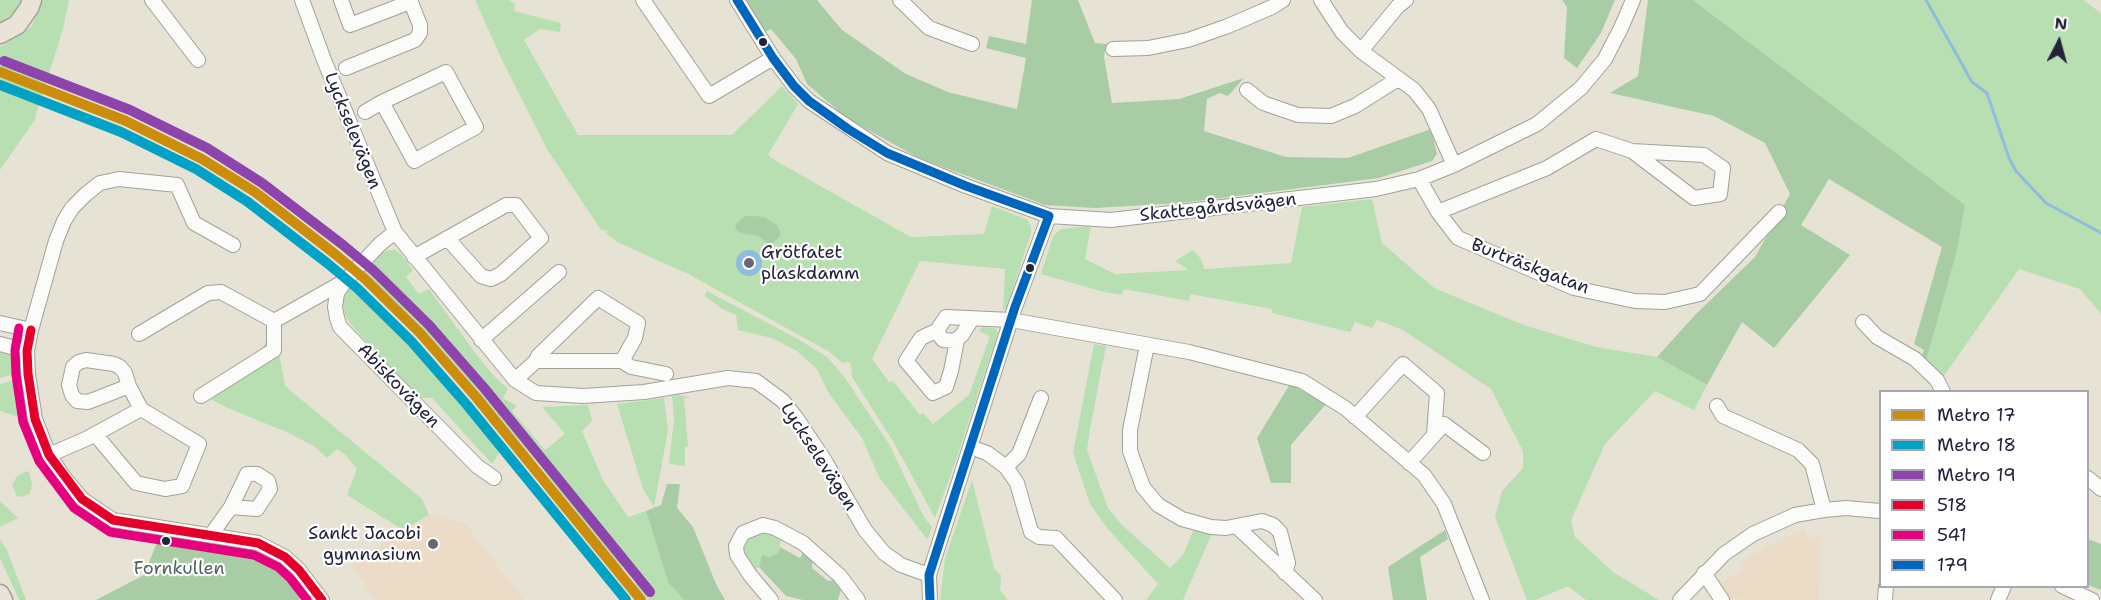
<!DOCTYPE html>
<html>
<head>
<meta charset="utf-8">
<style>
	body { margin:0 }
	#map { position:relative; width:2101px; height:600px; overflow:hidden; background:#e6e3d4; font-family:"Shantell Sans",sans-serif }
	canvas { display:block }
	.legend { position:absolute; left:1879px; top:390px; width:210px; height:198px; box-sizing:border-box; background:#fff; border:2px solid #a7a7b1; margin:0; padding:8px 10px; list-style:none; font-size:18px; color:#22223b }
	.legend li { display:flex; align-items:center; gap:12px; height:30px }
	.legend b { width:30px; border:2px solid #a7a7b1 }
	.north { position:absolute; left:2029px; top:12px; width:60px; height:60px; -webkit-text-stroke:4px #fff; paint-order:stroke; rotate:6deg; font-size:16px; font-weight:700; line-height:24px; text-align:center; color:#22223b }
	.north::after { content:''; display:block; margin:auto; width:21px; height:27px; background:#22223b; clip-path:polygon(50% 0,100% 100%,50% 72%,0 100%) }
</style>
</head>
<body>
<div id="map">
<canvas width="2101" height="600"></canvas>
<ul class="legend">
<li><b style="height:8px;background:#cc8c0c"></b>Metro 17</li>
<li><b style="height:8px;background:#02a2c7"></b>Metro 18</li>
<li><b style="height:8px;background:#8e44ad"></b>Metro 19</li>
<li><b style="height:8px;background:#e4002b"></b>518</li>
<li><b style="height:8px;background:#e5007d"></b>541</li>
<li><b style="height:8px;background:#0065bd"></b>179</li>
</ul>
<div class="north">N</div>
</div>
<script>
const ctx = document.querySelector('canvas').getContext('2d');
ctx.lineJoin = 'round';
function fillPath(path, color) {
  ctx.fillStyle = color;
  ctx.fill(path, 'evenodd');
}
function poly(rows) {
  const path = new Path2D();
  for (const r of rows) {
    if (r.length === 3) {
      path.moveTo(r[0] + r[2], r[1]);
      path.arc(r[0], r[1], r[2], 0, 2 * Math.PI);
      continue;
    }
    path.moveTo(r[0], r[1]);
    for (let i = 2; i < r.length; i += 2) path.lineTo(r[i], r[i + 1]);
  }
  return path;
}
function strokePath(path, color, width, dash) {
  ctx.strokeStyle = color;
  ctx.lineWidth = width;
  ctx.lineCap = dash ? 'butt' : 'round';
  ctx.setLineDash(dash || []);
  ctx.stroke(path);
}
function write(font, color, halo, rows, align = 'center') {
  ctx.font = font + ' "Shantell Sans",sans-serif';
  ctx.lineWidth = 4.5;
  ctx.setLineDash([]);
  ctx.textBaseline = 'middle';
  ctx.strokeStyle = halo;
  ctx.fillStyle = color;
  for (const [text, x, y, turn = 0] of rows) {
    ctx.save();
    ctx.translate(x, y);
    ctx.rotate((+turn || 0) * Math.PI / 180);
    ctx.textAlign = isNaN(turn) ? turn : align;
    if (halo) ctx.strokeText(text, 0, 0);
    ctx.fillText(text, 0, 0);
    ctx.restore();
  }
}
const built = poly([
	[429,515,465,523,524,600,376,600,351,565],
	[1805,530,1808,539,1820,535,1819,600,1741,600,1739,597,1731,600,1721,584,1744,568,1742,562,1770,544]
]);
const green = poly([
	[0,0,24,0,20,8,10,19,0,24],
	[43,0,69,0,63,29,34,121,0,170,0,47,31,27],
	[475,0,509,0,515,4,514,11,561,23,560,32,540,29,524,40,578,135,732,135,782,86,798,104,768,155,776,161,911,237,984,234,992,206,1028,220,1031,227,1031,233,1007,307,1003,311,1005,269,920,261,872,359,889,382,893,381,920,415,923,413,933,424,969,395,990,336,979,331,982,327,995,328,998,333,956,460,935,518,894,443,852,377,851,364,848,362,843,363,828,351,688,274,617,242,606,233,608,231,601,230,547,149,503,62],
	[1693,0,2083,0,2101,13,2101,314,2080,289,2019,269,1941,380,1926,361,1957,251,1965,205],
	[1372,199,1382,243,1434,288,1524,325,1596,347,1657,357,1707,385,1694,410,1655,391,1605,444,1571,520,1575,537,1613,572,1659,600,1586,600,1568,586,1535,600,1527,600,1495,517,1502,491,1523,468,1523,451,1491,389,1403,330,1377,320,1372,328,1355,322,1350,332,1272,313,1272,309,1190,294,1189,301,1124,289,1122,295,1100,291,1041,274,1053,236,1061,229,1091,226,1085,259,1115,274,1189,270,1175,261,1193,250,1201,259,1204,269,1291,263,1302,207],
	[388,250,395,250,401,254,413,270,406,277,419,294,429,289,473,350,493,375,508,389,503,398,517,406,512,411,545,450,565,434,542,407,588,405,592,421,582,431,603,480,628,517,646,511,668,582,684,600,648,600,635,585,638,578,627,565,619,568,539,465,455,365,416,322,381,288,361,271,378,255],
	[350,279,466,403,502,448,492,464,432,398,419,398,351,325,345,315,342,295],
	[707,291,798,339,827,357,843,375,889,444,924,517,932,527,928,538,926,538,879,477,862,438,828,392,817,369,797,351,772,338,738,330,736,315,722,309,705,296],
	[269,334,278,348,285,386,422,499,429,515,403,530,347,495,357,469,345,454,337,449,327,458,315,447,289,433,228,408,208,398,260,354],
	[1094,344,1106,346,1090,429,1087,450,1108,508,1122,525,1170,568,1183,555,1194,529,1213,531,1183,600,1146,600,1158,584,1107,528,1090,504,1073,453],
	[0,347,11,353,15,359,19,373,0,378],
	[14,380,17,381,21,413,15,416,0,411,0,384],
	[679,395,691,398,684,398,688,447,685,447,685,466,669,464,674,419,672,396],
	[664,398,668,430,654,507,643,489,617,404],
	[27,471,29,472,32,484,30,493,22,497,17,496,12,485,17,476],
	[972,480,994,568,1001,575,1000,590,1008,600,940,600,945,559],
	[0,501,18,518,0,527],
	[766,530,781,538,779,553,769,557,762,555,759,567,752,571,745,561,743,547,746,538],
	[0,539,7,550,26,600,19,600,0,558]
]);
const forest = poly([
	[743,0,817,0,842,30,906,74,948,92,1017,109,1026,58,986,48,989,36,1026,44,1032,0,1078,0,1095,43,1106,44,1104,57,1112,103,1179,99,1244,78,1228,96,1220,93,1207,99,1204,131,1286,157,1348,158,1431,129,1437,154,1432,161,1379,178,1293,189,1181,203,1095,208,1045,205,919,158,848,119,807,84,796,59,771,29,765,32],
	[1562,0,1615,0,1601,33,1577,68,1564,58,1567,7],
	[1648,0,1693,0,1965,205,1957,251,1926,361,1921,358,1924,350,1914,344,1942,247,1829,179,1801,225,1850,255,1774,348,1742,322,1707,385,1657,357,1695,315,1755,257,1790,194,1765,143,1714,116,1610,93,1638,76],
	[753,216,764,217,777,225,781,234,767,250,768,244,759,236,745,234,737,231,735,226,741,219,746,216],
	[1290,384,1326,404,1291,445,1291,483,1271,483,1257,438],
	[667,484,680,484,677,508,693,527,716,584,725,600,684,600,668,582,646,511,661,505],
	[1445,530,1448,539,1420,557,1427,600,1393,600,1388,567],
	[160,535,256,552,282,566,295,578,306,593,299,600,96,600,144,575],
	[2088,539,2101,544,2101,590,2088,585],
	[780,547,800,558,804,551,813,558,812,568,828,581,835,580,841,589,838,600,803,600,786,596,759,567,762,555,769,557,778,553]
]);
const water = poly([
	[749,263,13]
]);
const stream = poly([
	[1926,0,1972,82,1987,93,2009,158,2016,171,2046,203,2101,233]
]);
const minor = poly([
	[152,0,198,60],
	[302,0,324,60,395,232,515,380,536,393,583,396,644,392,728,378,756,381,783,401,797,419,825,461,865,530,884,553,901,565,929,575],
	[341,0,350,25,410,2],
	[643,0,709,96,773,58],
	[737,0,773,58,794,86,809,101,887,153,966,186,1049,216,1111,220,1376,189,1419,179,1454,165,1537,124,1581,88,1605,59,1621,28,1633,0],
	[900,0,929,28,972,44],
	[1321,0,1342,32,1361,51,1414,90,1429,109,1454,165],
	[1113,49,1148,48,1188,40,1228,26,1272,7,1283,0],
	[1361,51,1398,6,1406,0],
	[346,68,415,40,420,33,420,25,410,0],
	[1247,90,1263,103,1298,115,1331,116,1355,106,1398,79],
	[365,112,382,102,414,161,476,127,446,72,382,102],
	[1419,179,1438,212,1458,238,1574,288,1635,301,1665,302,1700,294,1779,212],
	[1438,212,1547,168,1596,139,1632,151,1704,155,1723,168,1720,194,1694,198,1632,151],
	[395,232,380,244,345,281,337,293,335,307,337,318,340,327,477,466,494,478],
	[233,245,194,223,177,185,119,179,100,183,86,194,72,208,64,221,56,241,31,330,27,351,28,374,35,419,49,455,63,476,82,499,113,520,258,543,285,557,299,570,322,600],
	[414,257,506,205,516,205,541,238,501,274,491,279,481,276,447,238],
	[972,319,962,335,955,341,943,340,939,335,938,329,946,317,1011,320,1189,352,1302,381,1345,408,1424,475,1444,504,1482,600],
	[274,321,343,282],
	[1863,322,1877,337,1915,359,1937,380,1943,392],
	[0,323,31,330],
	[938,330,921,338,906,361,933,393,946,387,951,371,957,340],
	[139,334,208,293,221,292,274,321,274,350,201,396],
	[481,340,559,272],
	[0,344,27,351],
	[1147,345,1130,430,1130,451,1143,487,1158,505,1182,519,1211,527,1226,528,1236,526,1315,600],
	[622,361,631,367,666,374],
	[515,380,536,361,622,361,635,338,638,323,598,298,538,356,536,361],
	[1717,406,1723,416,1798,450,1812,464,1824,510],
	[1355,417,1403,364,1437,393,1434,435],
	[95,434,136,483,165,489,182,486,199,444,141,409],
	[970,447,987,453,1006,467,1017,483,1031,532,1039,537,1056,538,1115,600],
	[49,455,86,439,141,409,129,386,125,373,120,367,114,364,86,360,79,362,73,367,69,385,72,395,77,401,88,402,129,386],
	[1409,463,1444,424,1483,453],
	[1006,467,1019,454,1041,398],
	[2088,478,2101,489],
	[1236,526,1262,521,1273,525,1280,532,1288,563,1285,573],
	[211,535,231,507,247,474,257,474,268,481,270,489,257,509,231,507],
	[1704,573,1722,600],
	[2062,586,2092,600],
	[771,600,750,575,737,555,736,546,743,533,763,525,775,528,803,543,840,576,858,600],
	[930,600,929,575,1015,307,1049,216],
	[1680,600,1724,554,1753,534,1795,515,1824,510,1846,508,1880,511],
	[1885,600,1886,586],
	[1998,600,2004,586]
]);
const major = poly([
	[0,34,17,25,29,8,32,0],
	[0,594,3,600]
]);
const bus1 = poly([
	[31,330,27,351,28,374,35,419,49,455,82,499,113,520,258,543,285,557,299,570,322,600]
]);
const bus2 = poly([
	[19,328,15,350,16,375,23,422,39,461,74,508,110,532,254,555,278,567,290,578,307,600]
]);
const bus3 = poly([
	[737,0,773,58,794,86,809,101,848,129,887,153,966,186,1049,216],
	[930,600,929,575,1015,307,1049,216]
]);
const metro1 = poly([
	[0,72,126,121,202,159,255,192,335,254,365,279,420,333,476,397,641,600]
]);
const metro2 = poly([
	[0,85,121,132,196,169,248,202,327,263,357,288,411,341,467,405,626,600]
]);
const metro3 = poly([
	[4,61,130,110,207,148,262,183,343,245,373,270,429,325,485,389,650,592]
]);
const markers = [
	[763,42,5,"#22223b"],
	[749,263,6,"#676671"],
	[1030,268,5,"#22223b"],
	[166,541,5,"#22223b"],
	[433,544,6,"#676671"]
];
const streetNames = [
	["Lyckselevägen",352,131,68],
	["Skattegårdsvägen",1218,208,-6],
	["Burträskgatan",1530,267,21],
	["Abiskovägen",398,386,46],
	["Lyckselevägen",818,457,57]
];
const poiNames = [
	["Grötfatet",761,253],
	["plaskdamm",761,274],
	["Sankt Jacobi",421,534,"right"],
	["gymnasium",421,555,"right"]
];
const parkNames = [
	["Fornkullen",179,569]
];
fillPath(built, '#ecdbc7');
fillPath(green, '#b8dfb1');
fillPath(forest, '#a8cda5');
fillPath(water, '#8ebedc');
strokePath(stream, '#8ebedc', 3);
strokePath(minor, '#a2a09b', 16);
strokePath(major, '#a2a09b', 21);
strokePath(minor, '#fbfbf9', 14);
strokePath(major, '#ebe3d7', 18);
strokePath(bus1, '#e4002b', 9);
strokePath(bus2, '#e5007d', 9);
strokePath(bus3, '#0065bd', 9);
strokePath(metro1, '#cc8c0c', 10);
strokePath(metro2, '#02a2c7', 10);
strokePath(metro3, '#8e44ad', 10);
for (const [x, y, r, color] of markers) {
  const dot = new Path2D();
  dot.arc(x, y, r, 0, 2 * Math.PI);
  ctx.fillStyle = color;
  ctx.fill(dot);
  strokePath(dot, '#fff', 2);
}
write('18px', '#22223b', '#fff', streetNames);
write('18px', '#22223b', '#fff', poiNames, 'left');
write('18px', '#4a635a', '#fff', parkNames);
</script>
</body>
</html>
